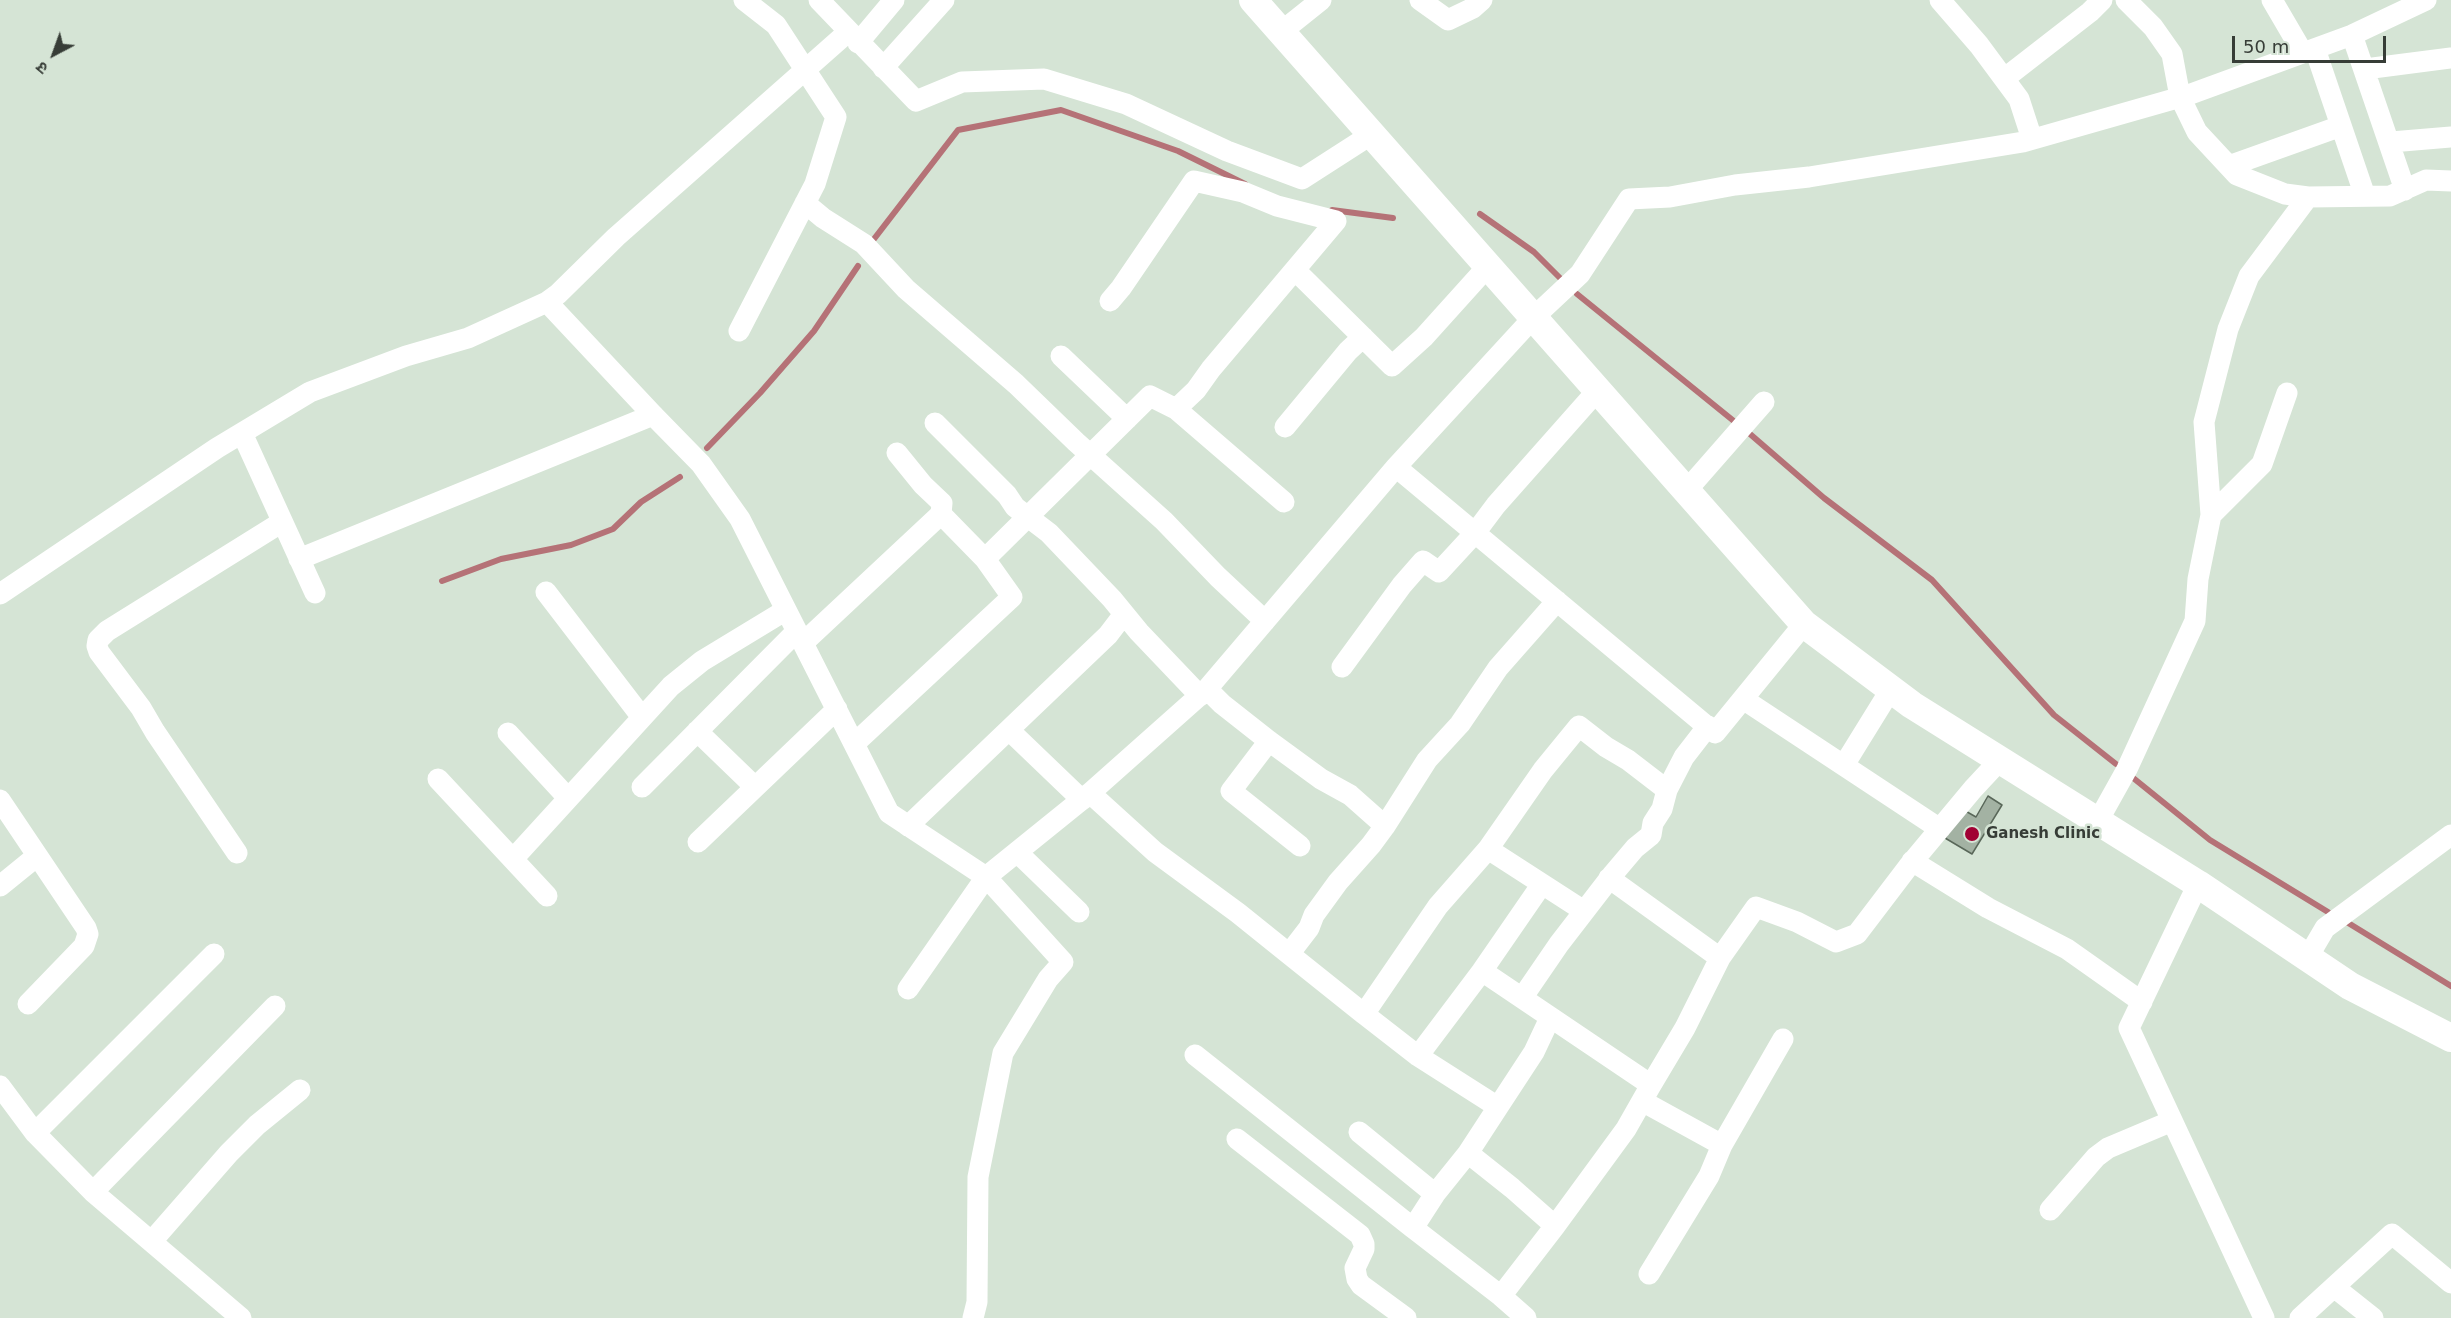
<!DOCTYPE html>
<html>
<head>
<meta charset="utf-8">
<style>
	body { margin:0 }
	#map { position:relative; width:2451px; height:1318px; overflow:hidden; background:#d5e4d5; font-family:"DejaVu Sans","Noto Sans Devanagari",sans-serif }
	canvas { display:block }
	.north { position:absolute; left:24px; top:24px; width:60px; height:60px; -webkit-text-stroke:4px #d5e4d5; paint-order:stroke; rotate:221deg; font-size:16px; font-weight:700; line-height:24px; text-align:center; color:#373d37 }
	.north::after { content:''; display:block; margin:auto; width:21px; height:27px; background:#373d37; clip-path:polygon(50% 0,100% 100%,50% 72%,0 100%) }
	.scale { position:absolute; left:2232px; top:36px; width:154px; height:27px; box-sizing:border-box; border:3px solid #373d37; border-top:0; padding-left:8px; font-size:18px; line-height:21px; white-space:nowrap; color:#373d37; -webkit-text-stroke:4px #d5e4d5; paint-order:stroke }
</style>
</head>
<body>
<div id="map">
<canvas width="2451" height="1318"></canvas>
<div class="north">उ</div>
<div class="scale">50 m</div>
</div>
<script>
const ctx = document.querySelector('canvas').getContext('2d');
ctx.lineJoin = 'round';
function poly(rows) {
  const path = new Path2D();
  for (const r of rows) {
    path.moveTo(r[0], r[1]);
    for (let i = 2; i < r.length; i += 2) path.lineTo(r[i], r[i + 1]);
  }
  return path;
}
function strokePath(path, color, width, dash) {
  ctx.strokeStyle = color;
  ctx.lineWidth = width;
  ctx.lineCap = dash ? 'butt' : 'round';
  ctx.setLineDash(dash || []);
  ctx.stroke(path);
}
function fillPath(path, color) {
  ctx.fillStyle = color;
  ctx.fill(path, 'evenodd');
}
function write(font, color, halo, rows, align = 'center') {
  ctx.font = font + ' "DejaVu Sans",sans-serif';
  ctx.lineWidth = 5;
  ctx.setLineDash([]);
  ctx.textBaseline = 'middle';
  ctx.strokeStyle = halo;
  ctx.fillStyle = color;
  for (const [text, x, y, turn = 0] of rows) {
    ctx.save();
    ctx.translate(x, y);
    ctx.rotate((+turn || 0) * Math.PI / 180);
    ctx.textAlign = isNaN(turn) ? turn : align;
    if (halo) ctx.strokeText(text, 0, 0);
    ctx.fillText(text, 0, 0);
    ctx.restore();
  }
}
const stream = poly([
	[1332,210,1393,218],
	[1480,214,1534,252,1561,279],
	[874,239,958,130,1061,110,1178,151,1245,184],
	[1577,294,1735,422],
	[1750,434,1824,498,1932,580,2054,715,2116,764],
	[707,448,760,393,814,331,858,266],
	[442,581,501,559,571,545,613,529,641,502,680,477],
	[2132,777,2210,840,2328,912],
	[2345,921,2451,986]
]);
const building = poly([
	[1988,796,2002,805,1972,854,1945,838,1962,809,1976,817,1988,796]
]);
const street = poly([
	[819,0,916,101,962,82,1044,79,1126,104,1227,151,1302,179,1372,134],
	[1420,0,1448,20,1473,8,1482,0],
	[1940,0,1979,45,2019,99,2032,139],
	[2126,0,2153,27,2172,54,2180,97,2197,132,2237,175,2285,194,2308,197,2390,196,2426,180,2451,181],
	[2272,0,2303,53],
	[1281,32,1321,0],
	[2352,35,2405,190],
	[858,43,894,0],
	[2315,49,2365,196],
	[883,68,944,0],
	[2365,69,2451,58],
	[2005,78,2090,12,2102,0],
	[2391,142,2451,137],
	[2229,166,2341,126],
	[805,203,823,218,864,244,906,289,1016,384,1076,442,1164,521,1218,577,1265,621],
	[1296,271,1392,366,1424,337,1488,266],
	[1110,301,1121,288,1194,181,1243,192,1277,206,1336,221,1211,369,1196,390,1176,409],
	[547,302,653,415,701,464,740,519,889,813,986,877,908,989],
	[739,331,815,184,836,117,776,25,744,0],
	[1061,356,1127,419],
	[935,423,1007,495,1015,507,1049,533,1112,599,1139,632,1200,696],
	[1285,427,1348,351,1363,337],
	[242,433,315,593],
	[1396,467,1715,733,1804,624],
	[1686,491,1764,402],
	[941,514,985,559],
	[2211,515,2262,464,2287,393],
	[299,559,653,415],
	[546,592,641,716],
	[0,594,217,448,310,392,406,356,468,338,547,302,558,294,616,237,848,32],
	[803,643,941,514,942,503,923,485,897,453],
	[1342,667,1402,585,1423,561,1439,572,1475,533,1496,505,1597,391],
	[1207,689,1222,704,1269,741,1321,779,1350,795,1385,826,1427,760,1460,724,1498,668,1557,601],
	[1743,699,1940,829],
	[1009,730,1082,800],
	[697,731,755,787],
	[508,733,568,798],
	[1269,741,1231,791,1300,846],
	[854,744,1012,597,985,559,1150,396,1176,409,1284,502],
	[1844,765,1891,689],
	[438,779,547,896],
	[642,787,797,631],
	[1090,793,1155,852,1238,913,1289,954,1309,928,1314,915,1338,882,1371,845,1385,826],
	[0,800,86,928,88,934,84,946,28,1004],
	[2098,821,2127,769,2195,621,2198,579,2211,515,2204,422,2228,329,2249,276,2308,197],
	[908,826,1108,635,1124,614],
	[698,842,837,709],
	[1017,852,1079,912],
	[237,853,155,732,141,708,99,652,97,646,98,640,107,631,282,522],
	[513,859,671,686,702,661,786,610],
	[1912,861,1988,908,2067,949,2142,1002],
	[1609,878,1720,958],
	[1542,884,1482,971,1651,1085,1685,1028,1720,958,1756,907,1797,922,1836,942,1857,934,1908,867,1973,789,2000,760],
	[2198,884,2129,1028,2264,1318],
	[0,886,37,856],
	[1584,911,1488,849,1543,770,1579,726,1606,747,1628,760,1667,790],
	[1289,954,1364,1014],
	[2308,957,2325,928,2451,835],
	[1482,971,1418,1056,1498,1107,1534,1052,1550,1018],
	[1522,998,1559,944,1613,874,1635,848,1651,835,1653,823,1662,809,1667,790,1684,757,1708,726],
	[1195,1055,1413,1228],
	[1418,1056,1364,1014,1438,906,1488,849],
	[0,1086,35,1133,93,1192,241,1318],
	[1642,1101,1722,1145,1783,1039],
	[1498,1107,1468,1153,1512,1188,1555,1226,1626,1129,1651,1085],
	[1359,1132,1435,1194,1468,1153],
	[35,1133,214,954],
	[1237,1139,1360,1235,1364,1244,1364,1249,1355,1268,1357,1279,1361,1285,1406,1318],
	[93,1192,275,1006],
	[1435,1194,1413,1228,1501,1296],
	[2050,1210,2096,1157,2108,1148,2172,1121],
	[152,1241,229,1153,257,1125,300,1090],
	[1649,1274,1709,1176,1722,1145],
	[2334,1287,2373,1318],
	[973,1318,977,1302,978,1177,1003,1053,1048,979,1063,962,986,877,1090,793,1207,689,1396,467,1533,318,1580,274,1629,199,1670,197,1735,185,1809,177,2023,142,2188,95,2352,35,2426,0],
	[1526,1318,1501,1296,1555,1226],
	[2300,1318,2392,1234,2451,1283]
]);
const secondary = poly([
	[1253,0,1804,624,1912,705,2198,884,2350,986,2451,1038]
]);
const markers = [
	[1972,834,8,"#a10034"]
];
const poiNames = [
	["Ganesh Clinic",1986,834]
];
strokePath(stream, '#b57277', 6);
fillPath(building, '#a3b2a3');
strokePath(building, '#596759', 1.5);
strokePath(street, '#fff', 21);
strokePath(secondary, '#fff', 28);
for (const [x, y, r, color] of markers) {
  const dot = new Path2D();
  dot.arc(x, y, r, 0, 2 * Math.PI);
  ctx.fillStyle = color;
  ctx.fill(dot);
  strokePath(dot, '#d5e4d5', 2);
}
write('bold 15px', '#373d37', '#d5e4d5', poiNames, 'left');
</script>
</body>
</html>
